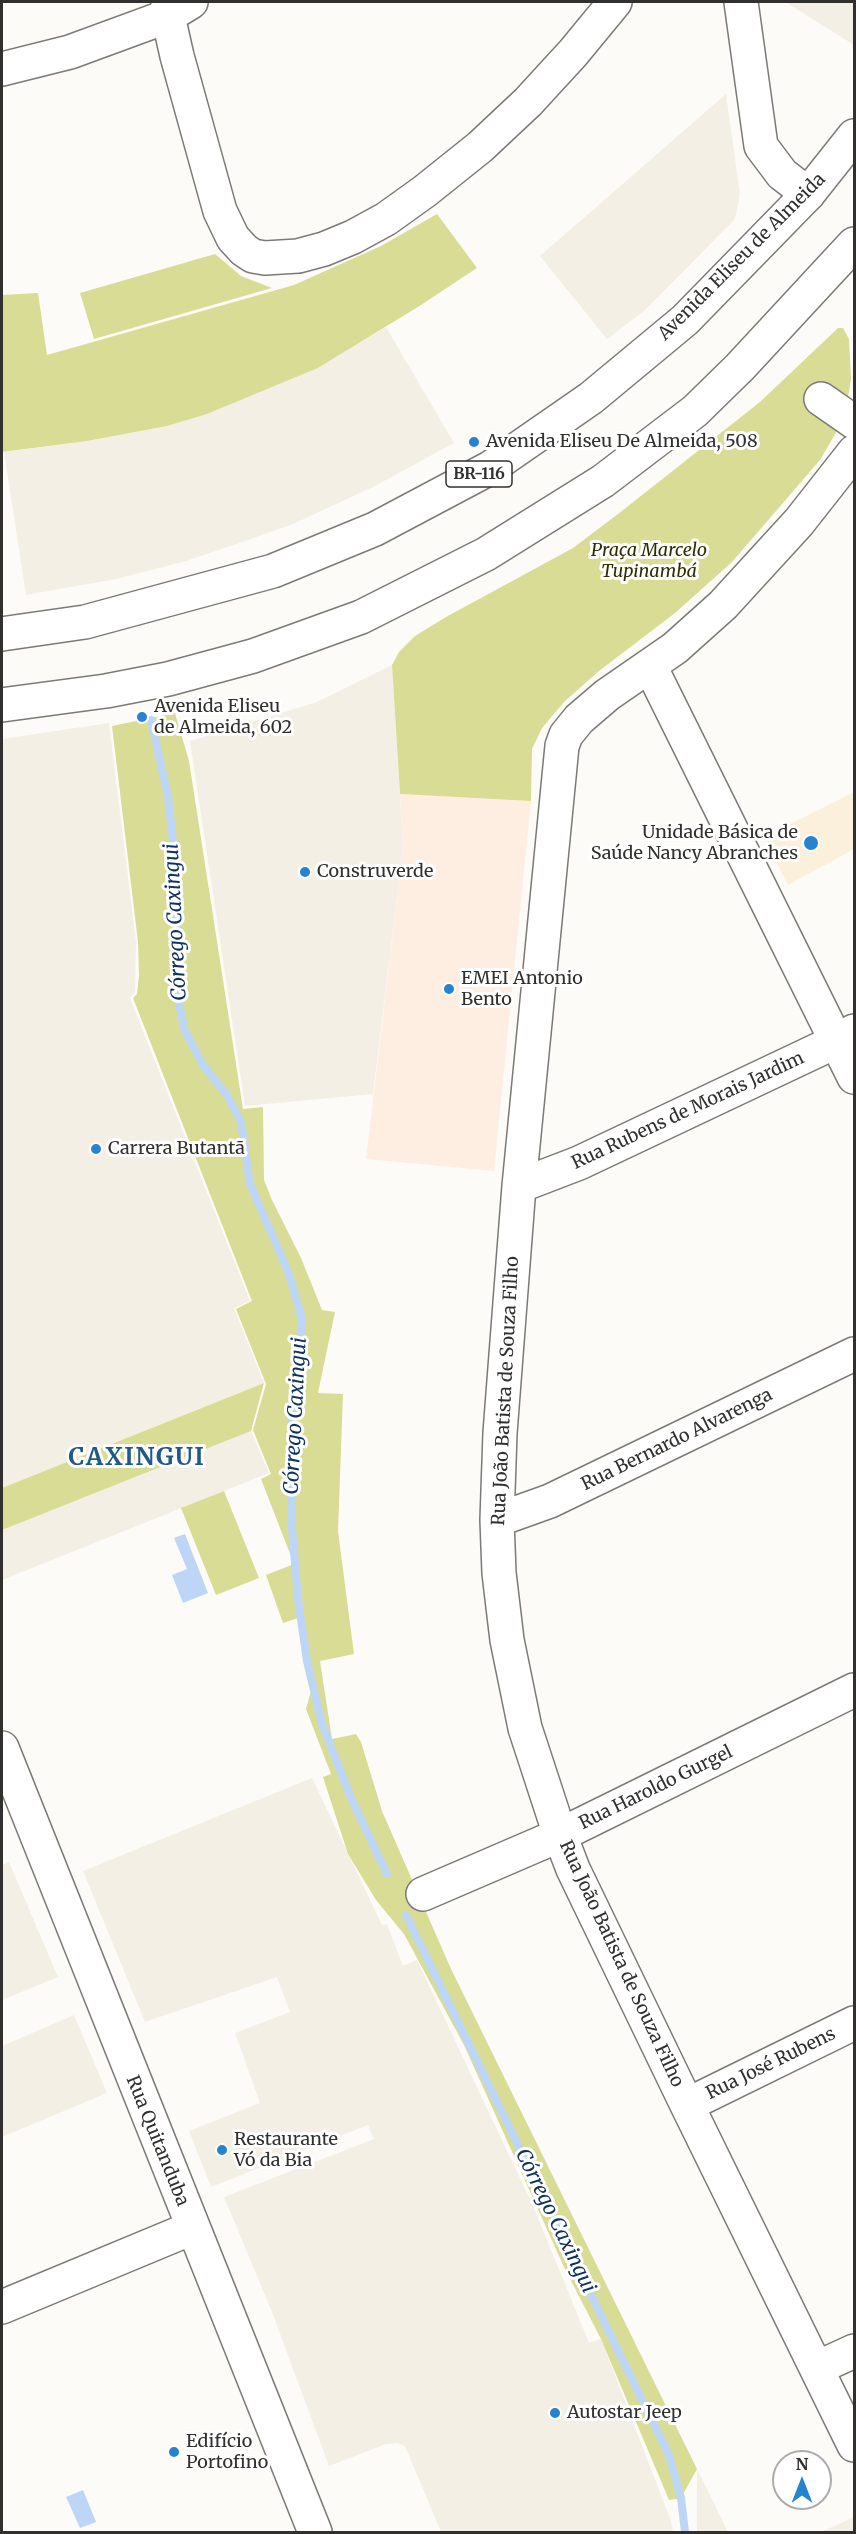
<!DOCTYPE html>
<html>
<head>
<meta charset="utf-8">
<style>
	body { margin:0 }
	#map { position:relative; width:856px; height:2534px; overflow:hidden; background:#fdfbf7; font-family:Merriweather,serif }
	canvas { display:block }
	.frame { position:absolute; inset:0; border:3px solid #31302f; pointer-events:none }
	.north { position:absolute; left:772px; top:2450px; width:60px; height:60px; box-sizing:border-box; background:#fff; border:2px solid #adacac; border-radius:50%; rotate:0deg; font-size:16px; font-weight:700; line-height:24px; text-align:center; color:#31302f }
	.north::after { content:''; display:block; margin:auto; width:21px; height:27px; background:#2583cf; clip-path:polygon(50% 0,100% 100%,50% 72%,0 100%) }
</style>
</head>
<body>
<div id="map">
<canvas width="856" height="2534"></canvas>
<div class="frame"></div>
<div class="north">N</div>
</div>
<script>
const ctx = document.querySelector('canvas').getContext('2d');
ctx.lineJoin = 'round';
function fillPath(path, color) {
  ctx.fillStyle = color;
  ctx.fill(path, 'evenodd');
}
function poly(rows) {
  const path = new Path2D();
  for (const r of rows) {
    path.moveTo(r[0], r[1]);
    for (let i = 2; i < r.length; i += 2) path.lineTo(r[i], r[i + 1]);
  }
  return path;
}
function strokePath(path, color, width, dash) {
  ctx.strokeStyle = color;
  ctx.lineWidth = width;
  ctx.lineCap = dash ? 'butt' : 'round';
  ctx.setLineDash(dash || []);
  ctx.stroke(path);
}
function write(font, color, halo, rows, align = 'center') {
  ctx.font = font + ' Merriweather,serif';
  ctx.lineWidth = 6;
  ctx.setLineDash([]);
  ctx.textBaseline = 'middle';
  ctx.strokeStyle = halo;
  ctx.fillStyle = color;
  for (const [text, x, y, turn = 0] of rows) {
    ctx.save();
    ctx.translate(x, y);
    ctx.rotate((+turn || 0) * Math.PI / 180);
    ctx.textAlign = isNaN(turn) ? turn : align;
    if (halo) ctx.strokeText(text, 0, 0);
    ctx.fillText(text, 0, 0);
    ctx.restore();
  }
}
const built = poly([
	[785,2,854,2,854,45,787,3],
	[726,94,740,194,735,219,644,311,607,339,540,256],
	[386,327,454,443,375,486,293,524,248,540,186,561,116,579,26,595,4,452,87,441,167,426,207,414,318,368],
	[392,665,403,848,373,1094,245,1106,190,741,317,702],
	[109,723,136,942,135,992,130,998,250,1301,234,1308,264,1383,2,1488,2,739],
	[251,1431,269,1473,2,1580,2,1530],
	[312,1778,382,1925,387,1924,403,1966,417,1960,534,2208,589,2343,601,2339,671,2521,673,2532,441,2532,405,2446,397,2443,386,2444,329,2466,272,2312,224,2197,374,2139,368,2125,211,2187,189,2131,260,2103,235,2033,290,2012,277,1977,145,2022,83,1871],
	[9,1862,58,1977,2,2000,2,1865],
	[74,2015,107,2093,2,2137,2,2046],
	[697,2469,709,2493,728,2532,697,2532],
	[854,2517,854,2532,820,2532,837,2525]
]);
const education = poly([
	[400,794,531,801,494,1171,366,1159,403,848]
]);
const medical = poly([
	[854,792,854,849,788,885,764,837]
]);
const green = poly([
	[437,214,477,268,421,305,318,368,207,414,167,426,87,441,2,452,2,295,38,293,47,355,294,285,381,246],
	[215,254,241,276,272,288,94,339,80,293],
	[838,328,843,328,849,339,851,379,847,404,838,429,820,460,732,562,675,613,599,671,564,702,542,728,532,749,531,801,400,794,392,665,399,652,415,636,446,617,573,548,618,514,760,402],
	[175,713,189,761,243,1109,263,1107,264,1180,272,1200,301,1258,322,1310,335,1312,318,1393,343,1394,338,1531,354,1654,320,1661,332,1739,356,1734,361,1742,382,1811,451,1969,697,2469,681,2498,669,2500,601,2339,564,2267,464,2045,404,1934,376,1900,348,1854,323,1777,331,1774,306,1709,311,1691,298,1618,283,1623,266,1575,294,1564,261,1479,271,1474,253,1430,266,1384,236,1309,252,1301,133,998,137,994,139,975,138,942,112,726],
	[264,1383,251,1431,2,1530,2,1488],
	[224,1491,259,1578,216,1595,181,1508]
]);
const water = poly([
	[185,1534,208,1593,183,1603,172,1575,187,1569,174,1538],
	[83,2490,96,2522,80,2528,66,2497]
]);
const stream = poly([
	[151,720,168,796,176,869,177,995,185,1031,203,1065,227,1095,241,1122,250,1184,288,1271,301,1315,302,1356,292,1420,291,1516,298,1599,307,1661,322,1724,352,1800,387,1874],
	[406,1915,669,2455,681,2498,685,2532]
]);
const minor = poly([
	[168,2,168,16,177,56,220,211,233,238,244,250,253,256,265,258,298,256,324,249,353,237,386,219,425,191,480,147,528,102,573,53,615,2],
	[741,2,761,146,782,174,808,194],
	[2,69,70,52,168,16,191,2],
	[821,399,854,422],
	[854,452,799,522,723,605,675,648,607,695,579,719,566,735,562,746,519,1186,500,1433,497,1520,499,1573,507,1640,525,1728,560,1835,573,1869,687,2105,854,2445],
	[650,666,854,1077],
	[519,1186,579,1163,837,1041,854,1031],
	[497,1520,550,1501,854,1354],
	[2,1748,315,2532],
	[423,1894,560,1835,854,1690],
	[687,2105,854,2023],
	[2,2307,192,2228],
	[817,2368,854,2351]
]);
const major = poly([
	[2,634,85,622,273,571,375,529,490,468,591,398,685,320,808,194,854,136],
	[2,705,106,691,168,679,253,656,361,617,486,554,603,481,695,411,740,367,854,244]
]);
const markers = [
	[474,442,6,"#2583cf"],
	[142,717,6,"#2583cf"],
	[811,843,8,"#2583cf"],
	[305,872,6,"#2583cf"],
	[449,989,6,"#2583cf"],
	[96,1149,6,"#2583cf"],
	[222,2150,6,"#2583cf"],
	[555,2413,6,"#2583cf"],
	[174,2452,6,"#2583cf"]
];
const shields = [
	[479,474,66]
];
const shieldNames = [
	["BR-116",479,474]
];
const streetNames = [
	["Avenida Eliseu de Almeida",742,257,-45],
	["Rua Rubens de Morais Jardim",688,1111,-25],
	["Rua João Batista de Souza Filho",506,1391,-87],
	["Rua Bernardo Alvarenga",677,1440,-26],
	["Rua Haroldo Gurgel",656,1788,-26],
	["Rua João Batista de Souza Filho",621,1964,65],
	["Rua José Rubens",771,2064,-26],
	["Rua Quitanduba",157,2141,68]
];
const poiNames = [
	["Avenida Eliseu De Almeida, 508",486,442],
	["Avenida Eliseu",154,707],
	["de Almeida, 602",154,728],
	["Unidade Básica de",798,833,"right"],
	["Saúde Nancy Abranches",798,854,"right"],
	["Construverde",317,872],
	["EMEI Antonio",461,979],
	["Bento",461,1000],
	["Carrera Butantã",108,1149],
	["Restaurante",234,2140],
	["Vó da Bia",234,2161],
	["Autostar Jeep",567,2413],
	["Edifício",186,2442],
	["Portofino",186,2463]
];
const parkNames = [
	["Praça Marcelo",649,551],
	["Tupinambá",649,572]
];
const waterNames = [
	["Córrego Caxingui",176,922,-93],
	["Córrego Caxingui",296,1416,-87],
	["Córrego Caxingui",555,2221,64]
];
const districtNames = [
	["CAXINGUI",137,1458]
];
fillPath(built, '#f4efe4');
fillPath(education, '#feeee1');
fillPath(medical, '#fbf0db');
fillPath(green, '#d9dc94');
fillPath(water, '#bed6f6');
strokePath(stream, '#bed6f6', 8);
strokePath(minor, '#7c7a76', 36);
strokePath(major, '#7c7a76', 36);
strokePath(minor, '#fff', 33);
strokePath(major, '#fff', 33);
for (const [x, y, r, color] of markers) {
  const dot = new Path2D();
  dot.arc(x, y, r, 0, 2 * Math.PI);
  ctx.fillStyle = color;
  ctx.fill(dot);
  strokePath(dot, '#fff', 2);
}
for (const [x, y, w] of shields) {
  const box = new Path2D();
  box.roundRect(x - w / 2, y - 13, w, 26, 4.5);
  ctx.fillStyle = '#fff';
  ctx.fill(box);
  strokePath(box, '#31302f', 1.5);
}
write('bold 16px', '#31302f', null, shieldNames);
write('18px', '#31302f', '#fff', streetNames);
write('18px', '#31302f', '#fff', poiNames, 'left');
write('italic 18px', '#2e2e00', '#fff', parkNames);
write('italic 20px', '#0d3263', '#fff', waterNames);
ctx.letterSpacing = '1.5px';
write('bold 24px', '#1f598a', '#fff', districtNames);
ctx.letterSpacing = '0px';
</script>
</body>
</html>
